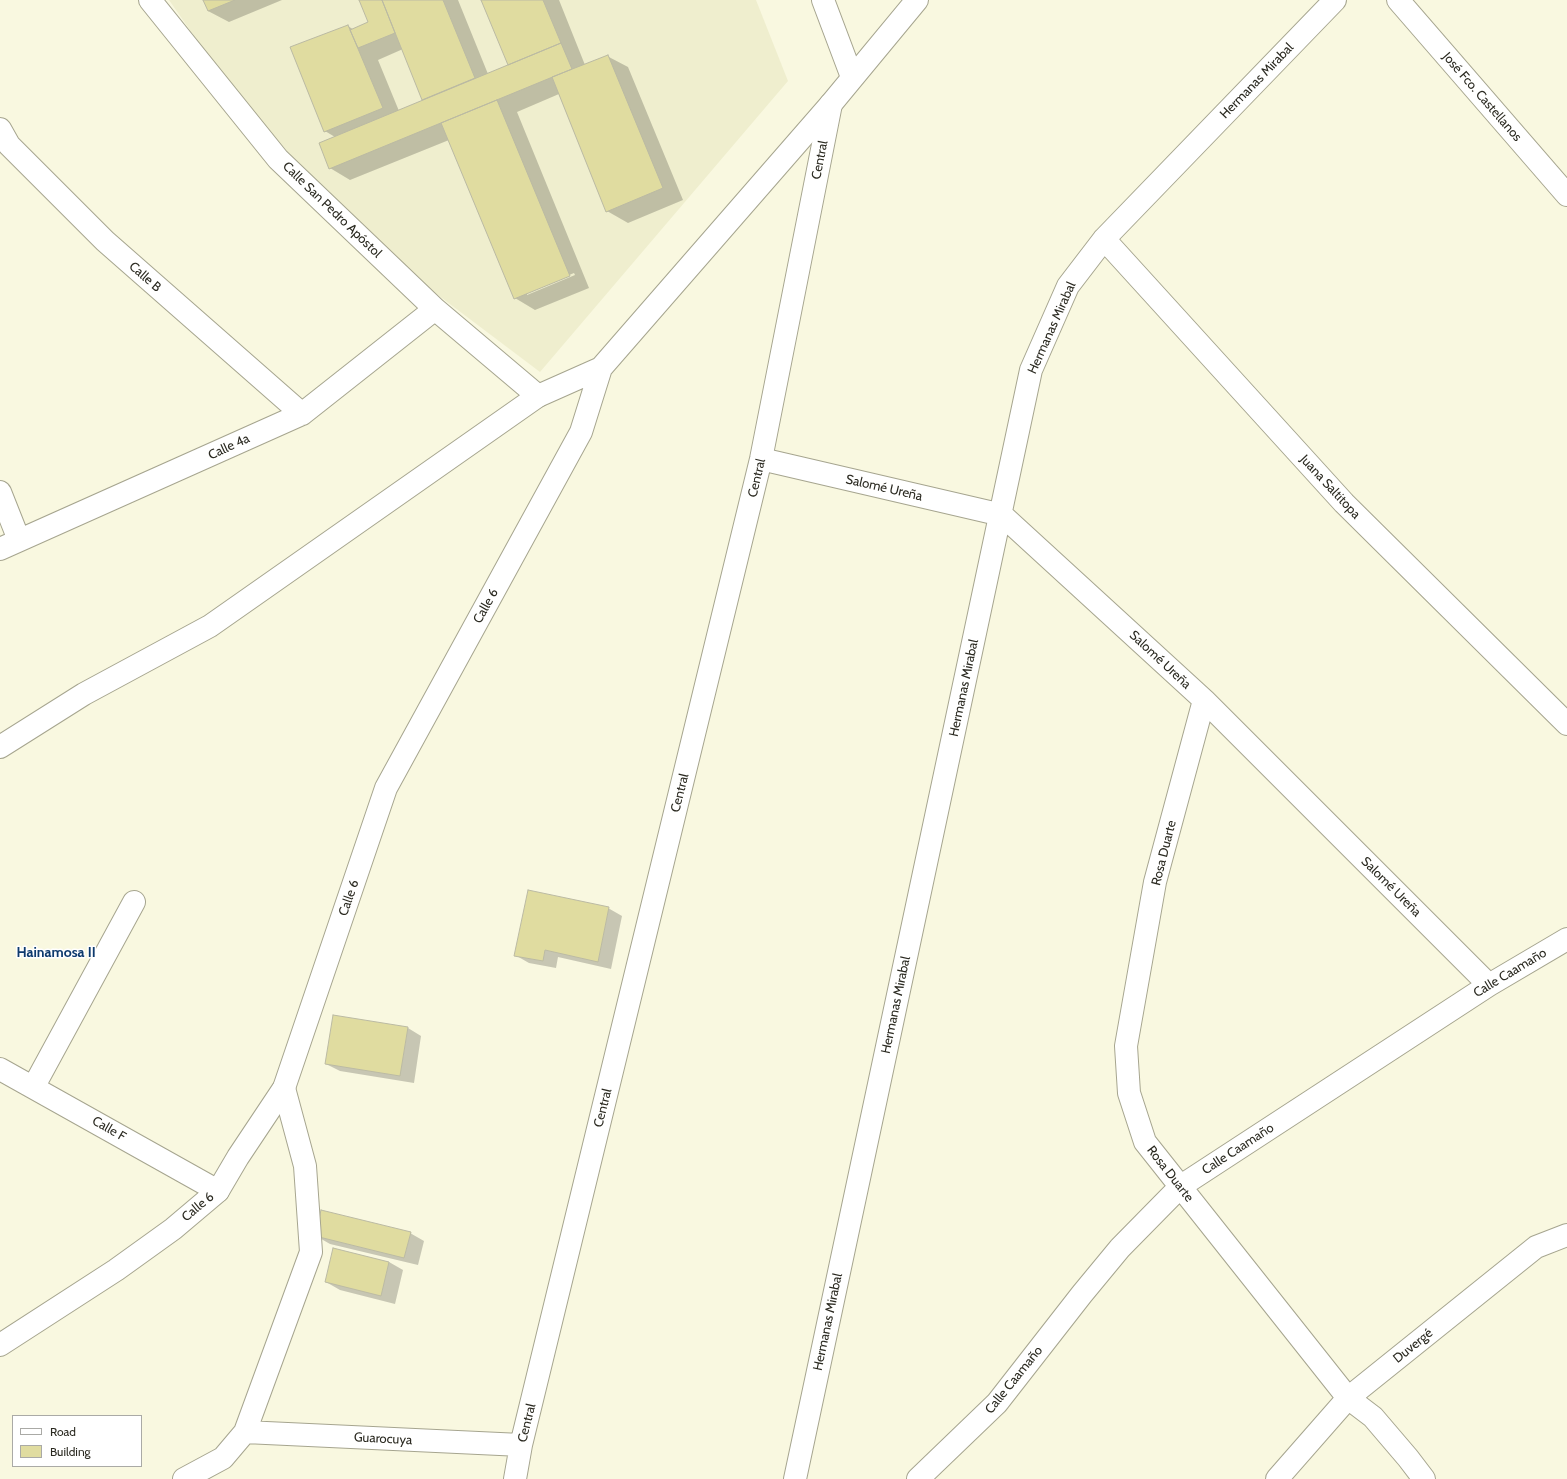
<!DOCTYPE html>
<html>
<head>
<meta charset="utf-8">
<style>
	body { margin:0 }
	#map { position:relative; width:1567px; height:1479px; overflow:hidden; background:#f9f8e0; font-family:Cabin,sans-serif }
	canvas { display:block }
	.legend { position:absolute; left:12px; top:1415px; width:130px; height:52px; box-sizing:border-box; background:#fff; border:1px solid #aaaaa6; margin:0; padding:5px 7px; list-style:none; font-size:12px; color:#2b2a21 }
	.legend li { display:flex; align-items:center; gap:8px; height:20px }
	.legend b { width:20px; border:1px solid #aaaaa6 }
</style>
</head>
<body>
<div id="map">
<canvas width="1567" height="1479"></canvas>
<ul class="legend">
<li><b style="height:5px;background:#fff"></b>Road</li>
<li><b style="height:11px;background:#e0dca0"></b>Building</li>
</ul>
</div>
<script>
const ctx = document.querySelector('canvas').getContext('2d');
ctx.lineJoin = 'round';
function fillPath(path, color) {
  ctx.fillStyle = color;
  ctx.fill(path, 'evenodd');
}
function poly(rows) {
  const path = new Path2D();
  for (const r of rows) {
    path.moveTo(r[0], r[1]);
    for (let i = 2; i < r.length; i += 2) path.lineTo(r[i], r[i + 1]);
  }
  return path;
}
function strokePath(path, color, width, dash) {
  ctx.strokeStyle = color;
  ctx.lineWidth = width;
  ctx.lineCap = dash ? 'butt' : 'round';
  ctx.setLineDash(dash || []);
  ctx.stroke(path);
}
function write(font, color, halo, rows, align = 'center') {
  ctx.font = font + ' Cabin,sans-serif';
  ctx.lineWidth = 3;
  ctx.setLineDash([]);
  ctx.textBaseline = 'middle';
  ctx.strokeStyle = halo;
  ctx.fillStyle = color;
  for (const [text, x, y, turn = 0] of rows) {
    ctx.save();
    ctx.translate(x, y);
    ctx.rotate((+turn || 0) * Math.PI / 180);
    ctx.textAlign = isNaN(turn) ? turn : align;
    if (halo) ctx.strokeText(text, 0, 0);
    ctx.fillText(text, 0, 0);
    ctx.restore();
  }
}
const built = poly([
	[169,0,756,0,788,81,540,372,365,240,224,79]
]);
const shadow = poly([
	[204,0,282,0,229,22,208,11],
	[360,0,458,0,488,74,509,65,482,0,559,0,585,65,607,56,628,67,683,200,628,223,607,211,559,94,517,112,589,288,535,310,515,298,449,140,350,180,330,168,335,137,325,131,348,26,354,30,370,23],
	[403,49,423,101,399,111,378,60],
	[574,273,575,275,527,295,527,293],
	[608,908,622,916,611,969,558,957,556,968,529,963,515,955],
	[408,1028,421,1036,414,1083,340,1071,326,1064],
	[410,1233,424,1241,418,1265,330,1244,316,1236],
	[334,1249,389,1262,403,1270,395,1304,340,1290,326,1282]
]);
const building = poly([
	[203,0,235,0,208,11,203,0],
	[359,0,382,0,395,33,358,48,350,30,368,22,359,0],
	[382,0,443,0,475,78,422,100,382,0],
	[481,0,543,0,561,43,508,65,481,0],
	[348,25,383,108,324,132,290,47,348,25],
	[561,43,572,69,329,169,319,143,561,43],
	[608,55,663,188,606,212,552,77,608,55],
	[497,100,570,276,514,299,441,123,497,100],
	[528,890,609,907,598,962,545,950,543,961,514,956,528,890],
	[333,1015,408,1027,400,1076,325,1064,333,1015],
	[321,1210,411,1232,404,1258,315,1236,321,1210],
	[333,1248,389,1262,381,1296,325,1282,333,1248]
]);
const minor = poly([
	[150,0,278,159,435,309,538,396],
	[823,0,852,77],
	[1398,0,1567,195],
	[0,129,9,145,105,241,302,414],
	[1104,239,1344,503,1567,724],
	[761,459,1002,515,1204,700,1489,985],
	[0,492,19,540],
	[0,549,302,414,435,309],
	[1204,700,1155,882,1126,1046,1129,1093,1145,1142,1348,1398,1373,1417,1408,1458,1424,1479],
	[0,1069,218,1191],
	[34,1086,134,902],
	[245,1432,521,1445],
	[184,1479,223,1458,245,1432,311,1252,305,1166,284,1088],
	[515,1479,521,1445,761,459,831,104],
	[795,1479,1031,370,1068,286,1104,239,1335,0],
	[918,1479,997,1403,1082,1294,1120,1248,1181,1186,1489,985,1567,939],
	[1277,1479,1348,1398,1536,1247,1567,1235]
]);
const tertiary = poly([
	[0,747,84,694,210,626,538,396,601,368,831,104,917,0],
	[0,1345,116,1270,173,1229,218,1191,238,1157,284,1088,386,788,581,432,601,368]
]);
const streetNames = [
	["Hermanas Mirabal",1257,81,-46],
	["José Fco. Castellanos",1482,97,49],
	["Central",820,160,-79],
	["Calle San Pedro Apóstol",332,210,44],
	["Calle B",145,277,41],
	["Hermanas Mirabal",1052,328,-66],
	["Calle 4a",229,447,-25],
	["Central",757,478,-77],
	["Juana Saltitopa",1330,487,47],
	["Salomé Ureña",884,488,13],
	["Calle 6",486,606,-61],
	["Salomé Ureña",1160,660,43],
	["Hermanas Mirabal",964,688,-78],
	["Central",680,793,-76],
	["Rosa Duarte",1164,853,-76],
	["Salomé Ureña",1391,887,45],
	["Calle 6",349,898,-71],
	["Calle Caamaño",1510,973,-31],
	["Hermanas Mirabal",896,1005,-78],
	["Central",603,1108,-76],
	["Calle F",109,1129,30],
	["Calle Caamaño",1238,1149,-33],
	["Rosa Duarte",1170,1174,52],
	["Calle 6",198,1207,-40],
	["Hermanas Mirabal",828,1322,-78],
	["Duvergé",1413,1346,-39],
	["Calle Caamaño",1014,1380,-51],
	["Central",527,1423,-76],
	["Guarocuya",383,1439,3]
];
const neighbourhoodNames = [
	["Hainamosa II",56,953]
];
fillPath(built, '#efeece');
fillPath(shadow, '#0003');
fillPath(building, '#e0dca0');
strokePath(building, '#bbbaa3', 1);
strokePath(minor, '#a6a58f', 24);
strokePath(tertiary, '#a6a58f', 24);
strokePath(minor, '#fff', 22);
strokePath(tertiary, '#fff', 22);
write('13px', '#2b2a21', '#fff', streetNames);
write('bold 14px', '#0e3a6d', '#fff', neighbourhoodNames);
</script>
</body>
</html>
